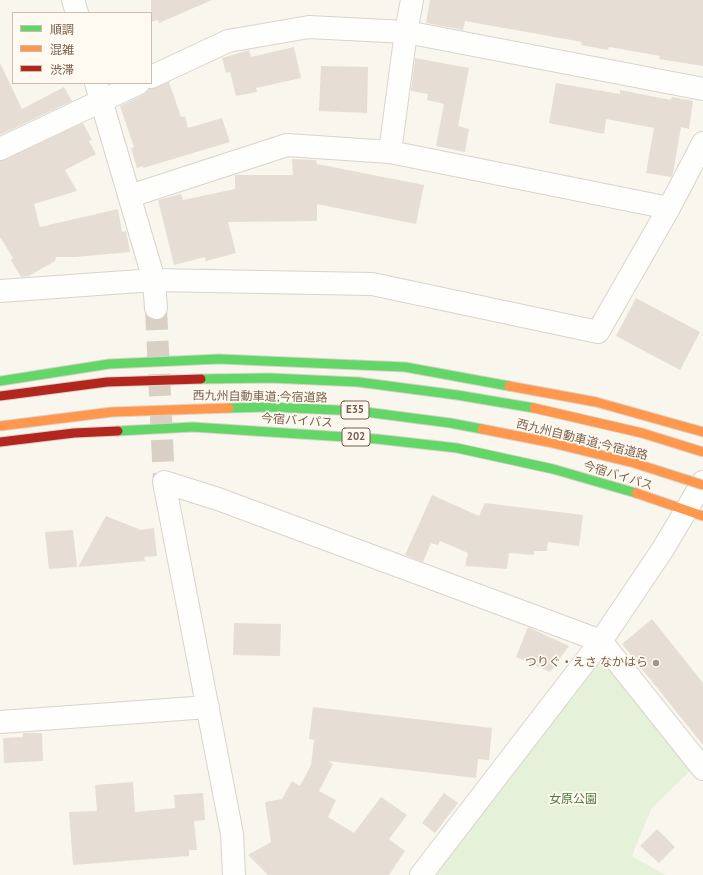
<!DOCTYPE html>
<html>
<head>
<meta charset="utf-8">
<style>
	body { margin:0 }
	#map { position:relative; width:703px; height:875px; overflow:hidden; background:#f9f6ee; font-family:"PT Sans","Noto Sans JP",sans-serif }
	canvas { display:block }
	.legend { position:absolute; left:12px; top:12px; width:140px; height:72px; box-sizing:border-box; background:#fffaf1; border:1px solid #cabcaf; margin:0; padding:5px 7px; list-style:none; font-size:12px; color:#7a5f4b }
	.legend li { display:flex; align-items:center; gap:8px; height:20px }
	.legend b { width:20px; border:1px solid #cabcaf }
</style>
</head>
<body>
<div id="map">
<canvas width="703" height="875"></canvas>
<ul class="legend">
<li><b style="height:5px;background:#63d668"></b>順調</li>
<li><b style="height:5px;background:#ff974d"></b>混雑</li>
<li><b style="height:5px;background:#b3261e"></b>渋滞</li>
</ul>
</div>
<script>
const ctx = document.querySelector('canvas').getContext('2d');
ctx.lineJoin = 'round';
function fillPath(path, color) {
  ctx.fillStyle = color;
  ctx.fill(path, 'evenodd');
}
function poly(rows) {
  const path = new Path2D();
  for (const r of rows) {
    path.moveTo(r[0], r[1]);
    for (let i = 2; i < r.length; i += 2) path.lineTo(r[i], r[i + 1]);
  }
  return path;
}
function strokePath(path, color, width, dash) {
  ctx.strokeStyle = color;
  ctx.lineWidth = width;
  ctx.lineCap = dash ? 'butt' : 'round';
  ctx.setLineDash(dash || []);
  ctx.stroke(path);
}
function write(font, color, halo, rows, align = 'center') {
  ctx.font = font + ' "PT Sans","Noto Sans JP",sans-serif';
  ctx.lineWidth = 3.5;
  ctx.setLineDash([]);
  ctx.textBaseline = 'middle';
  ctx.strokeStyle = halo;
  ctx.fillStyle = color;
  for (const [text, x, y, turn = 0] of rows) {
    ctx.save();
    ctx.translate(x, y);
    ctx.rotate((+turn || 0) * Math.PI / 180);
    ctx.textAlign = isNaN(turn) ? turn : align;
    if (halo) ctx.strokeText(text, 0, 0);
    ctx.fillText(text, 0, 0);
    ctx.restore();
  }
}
const green = poly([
	[601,641,697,764,651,809,632,856,665,875,421,875]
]);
const building = poly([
	[151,0,212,0,159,23,158,20,151,22],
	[430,0,703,0,703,66,659,59,660,56,609,47,608,50,581,45,582,42,465,21,463,30,426,23],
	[294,47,301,78,256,88,257,92,236,96,230,72,226,73,222,58,249,50,251,57],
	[415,58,469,68,458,126,469,129,465,152,436,146,444,104,427,100,428,94,411,91],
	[0,63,22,109,64,87,72,101,0,135],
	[321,66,368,67,367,113,319,111],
	[169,82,181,117,185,116,188,128,222,118,230,142,143,168,143,166,137,168,131,148,134,147,120,106,144,94,150,89],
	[556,83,620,94,620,90,671,100,672,97,693,101,689,129,681,127,673,173,671,177,646,173,654,128,606,119,604,134,549,123],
	[83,123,92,140,89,141,96,154,65,170,77,191,34,204,40,227,118,209,122,232,126,231,130,252,76,257,56,257,55,261,29,276,21,277,11,260,13,258,0,237,0,161],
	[292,159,316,160,317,164,424,185,416,224,317,204,317,221,228,222,236,253,206,261,205,257,174,265,158,200,181,194,183,200,235,189,235,175,293,175],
	[636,298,700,332,680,370,616,336],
	[432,495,479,516,485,503,583,515,579,546,548,542,547,551,534,551,534,555,509,553,507,569,465,566,468,553,440,541,438,545,431,543,423,562,405,555],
	[106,516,141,530,154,528,157,556,144,557,145,561,78,567],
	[73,530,77,567,49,569,45,532],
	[652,619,703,683,703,745,622,644],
	[234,623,281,624,280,656,233,655],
	[528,627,569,646,550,672,516,657],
	[313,707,492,728,489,760,478,759,476,778,328,761,333,764,319,791,336,800,328,817,354,833,381,797,407,815,389,839,405,851,389,875,268,875,248,855,271,842,265,802,282,799,292,781,300,786,311,765,314,740,309,739],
	[23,733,42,733,43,761,4,763,3,738,23,737],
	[133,782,135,812,175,808,174,795,203,793,205,820,194,821,197,850,189,850,189,856,73,865,69,812,97,811,95,785],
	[444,793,458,803,435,833,422,823],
	[657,829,675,847,659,863,640,846]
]);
const streetTunnel = poly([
	[156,308,164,482]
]);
const street = poly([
	[73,0,77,13],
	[151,77,228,41,309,27,406,32,412,0],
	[96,83,154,280,156,308],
	[0,149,139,83],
	[390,152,406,32,703,89],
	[130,196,287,145,390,152,669,208],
	[0,291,154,280,372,284,598,332,669,208,703,143],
	[0,722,208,707],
	[234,875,232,834,164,482,218,499,601,641,703,769],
	[421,875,601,641,663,549,703,482]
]);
const fast = poly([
	[0,381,109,364,219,359,405,367,509,386],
	[118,431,193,427,377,439,457,448,553,469,636,493]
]);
const slow = poly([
	[509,386,596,402,703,432],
	[636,493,703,516]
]);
const jam = poly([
	[0,442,74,433,118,431]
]);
const fastBridge = poly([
	[201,379,270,378,358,382,457,395,534,408],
	[229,408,271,407,358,411,450,423,482,429]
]);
const slowBridge = poly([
	[534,408,642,433,703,452],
	[0,426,112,412,229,408],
	[482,429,548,442,634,463,703,485]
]);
const jamBridge = poly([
	[0,396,107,382,201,379]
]);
const markers = [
	[656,663,4,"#a69484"]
];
const shields = [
	[355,410,28],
	[356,437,28]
];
const shieldNames = [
	["E35",355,410],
	["202",356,437]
];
const streetNames = [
	["西九州自動車道;今宿道路",260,397,1],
	["今宿バイパス",297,421,4],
	["西九州自動車道;今宿道路",582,440,14],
	["今宿バイパス",618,476,17]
];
const poiNames = [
	["つりぐ・えさ なかはら",648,663]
];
const parkNames = [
	["女原公園",573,800]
];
fillPath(green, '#e5f1d9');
fillPath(building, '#e6ded5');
strokePath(streetTunnel, '#d9d0c5', 22, [22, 11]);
strokePath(street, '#d9d3cc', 24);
strokePath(fast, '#dad2ca', 11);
strokePath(slow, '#dad2ca', 11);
strokePath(jam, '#dad2ca', 11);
strokePath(street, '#fefefc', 22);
strokePath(fast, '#63d668', 9);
strokePath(slow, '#ff974d', 9);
strokePath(jam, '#b3261e', 9);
strokePath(fastBridge, '#dad2ca', 11, []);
strokePath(slowBridge, '#dad2ca', 11, []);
strokePath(jamBridge, '#dad2ca', 11, []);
strokePath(fastBridge, '#63d668', 9);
strokePath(slowBridge, '#ff974d', 9);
strokePath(jamBridge, '#b3261e', 9);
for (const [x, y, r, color] of markers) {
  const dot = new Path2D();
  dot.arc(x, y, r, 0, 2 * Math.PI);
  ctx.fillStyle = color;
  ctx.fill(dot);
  strokePath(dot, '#fffaf1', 1.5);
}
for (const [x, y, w] of shields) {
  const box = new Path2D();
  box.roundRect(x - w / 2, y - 9, w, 18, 3);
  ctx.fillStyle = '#fffaf1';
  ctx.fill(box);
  strokePath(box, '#7a5f4b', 1);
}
write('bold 11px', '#7a5f4b', null, shieldNames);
write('12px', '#7a5f4b', '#fffaf1', streetNames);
write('12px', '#7a5f4b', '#fffaf1', poiNames, 'right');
write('12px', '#4d7a3f', '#fffaf1', parkNames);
</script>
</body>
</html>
